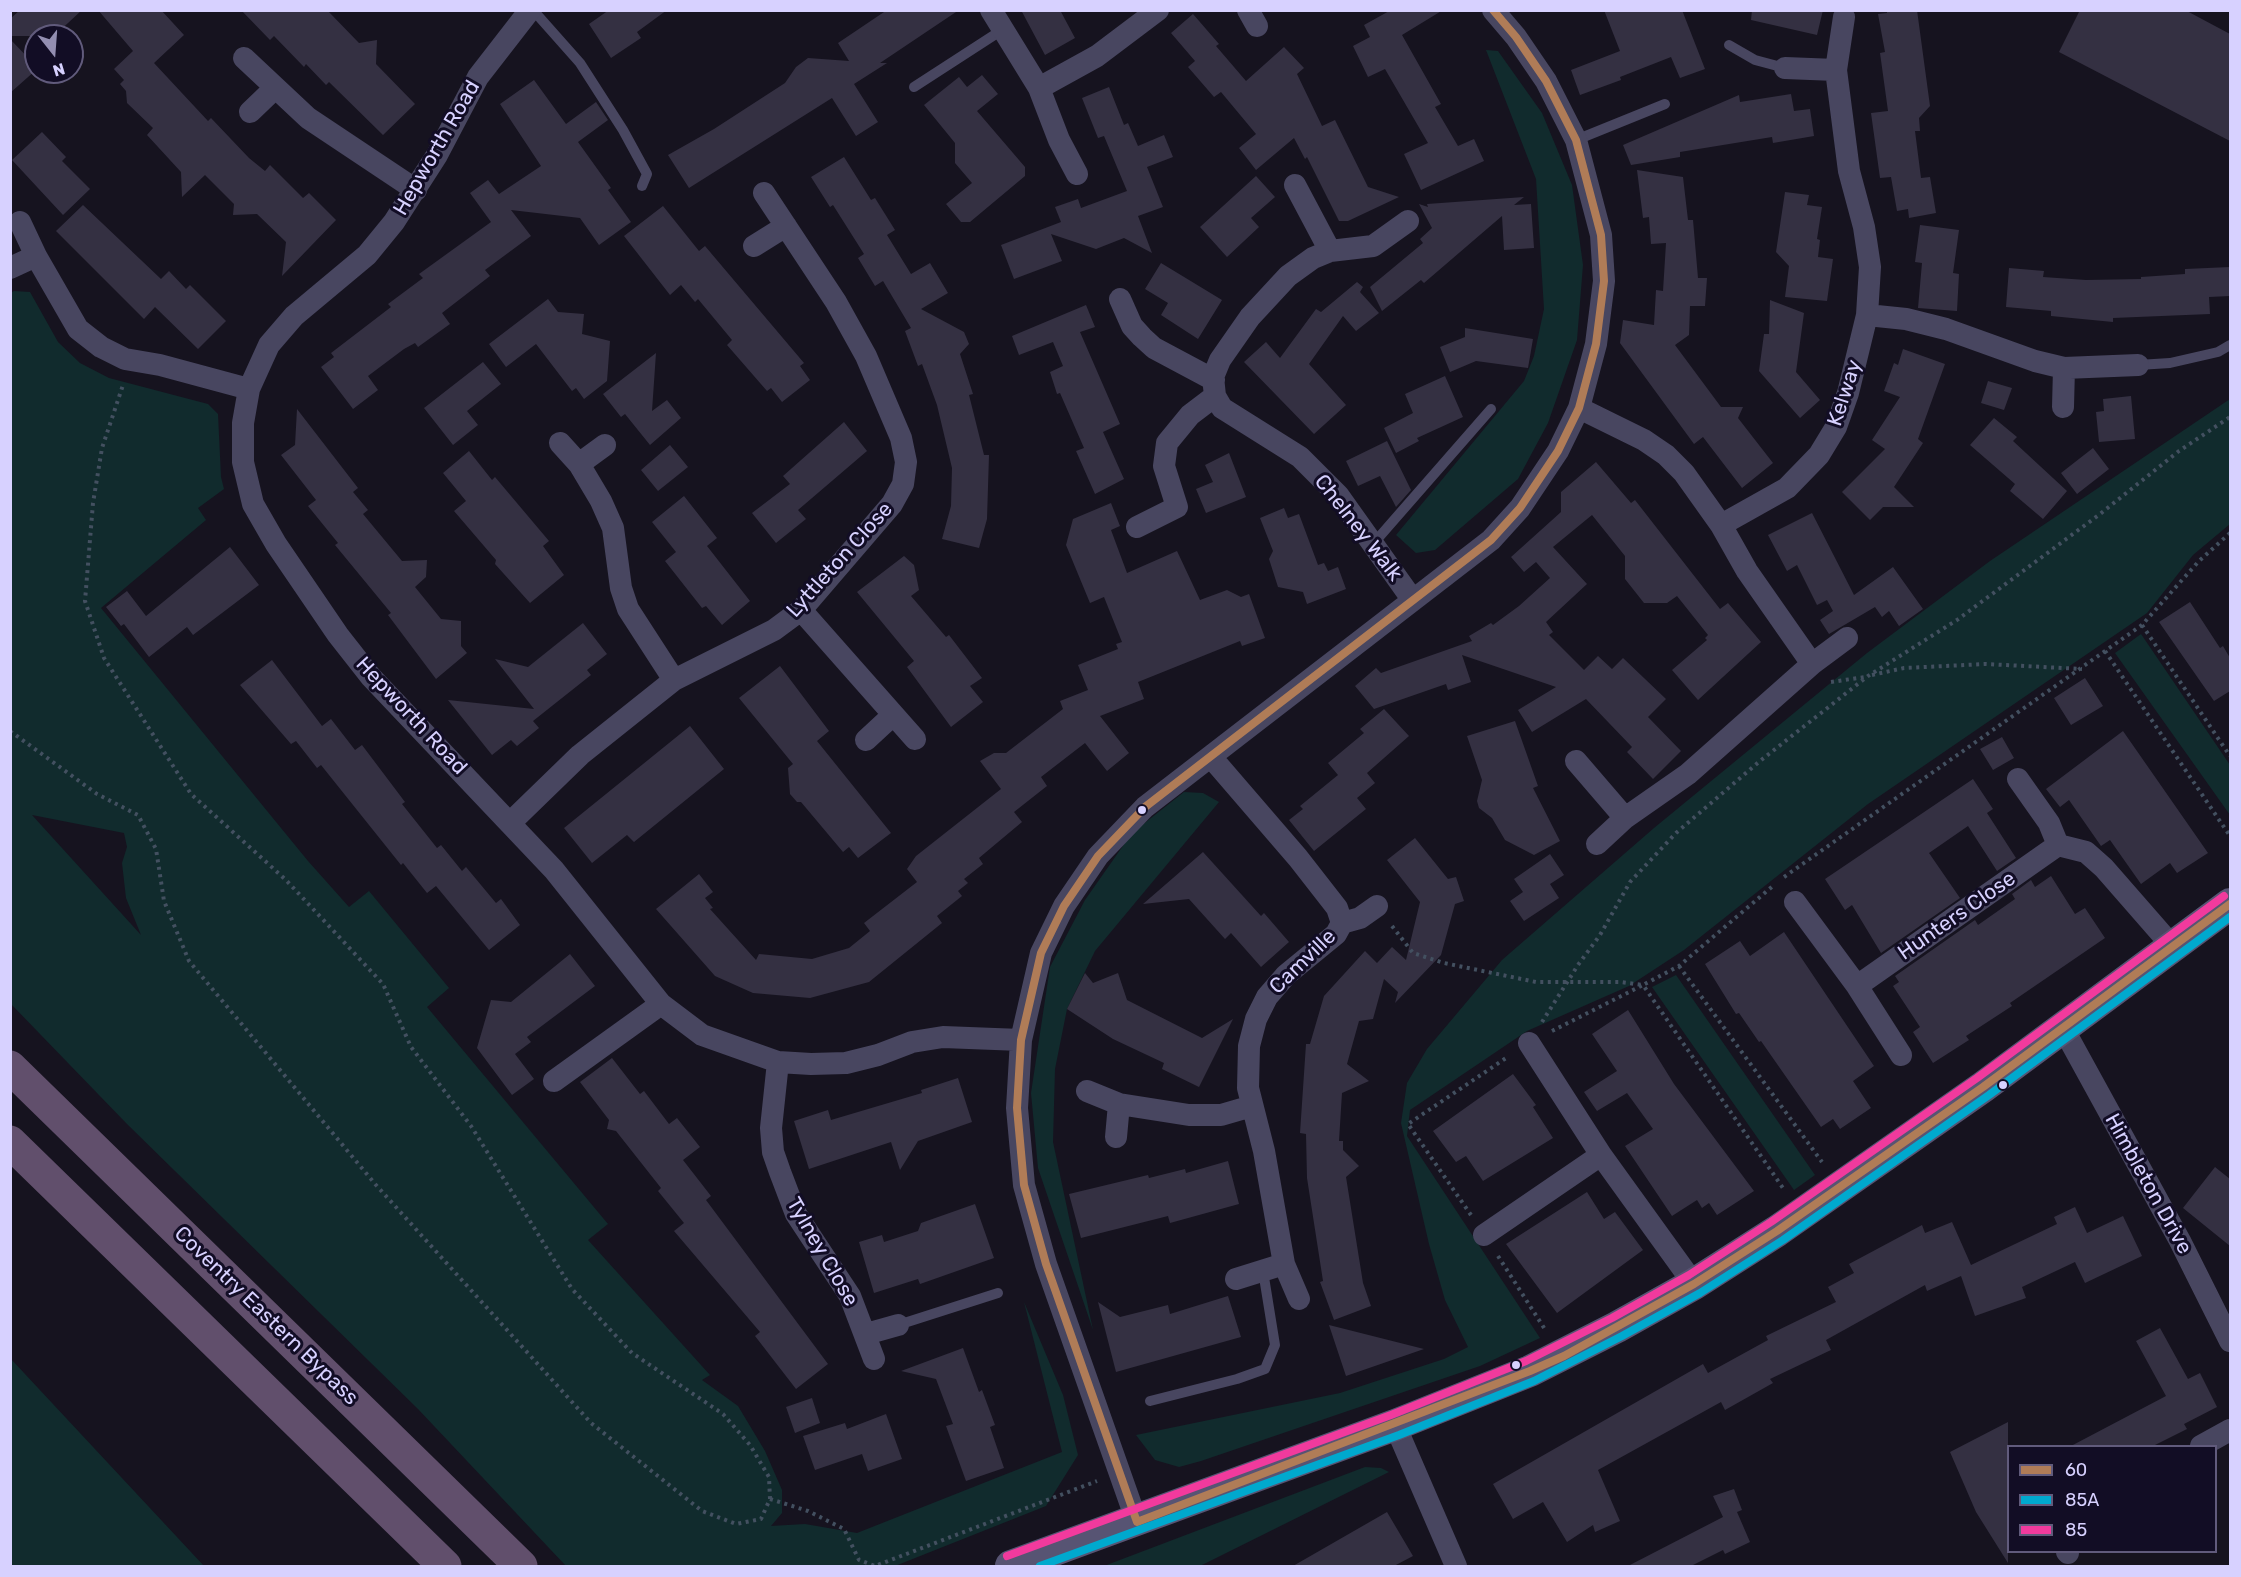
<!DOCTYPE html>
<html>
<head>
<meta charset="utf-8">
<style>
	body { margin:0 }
	#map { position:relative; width:2241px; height:1577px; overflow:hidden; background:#16131f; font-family:Rubik,sans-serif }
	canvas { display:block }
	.frame { position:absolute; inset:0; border:12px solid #d7d1ff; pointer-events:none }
	.legend { position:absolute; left:2007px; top:1445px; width:210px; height:108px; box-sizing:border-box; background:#120d25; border:2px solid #615b7c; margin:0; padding:8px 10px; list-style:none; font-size:18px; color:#d7d1ff }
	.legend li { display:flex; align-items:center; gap:12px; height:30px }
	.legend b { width:30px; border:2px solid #615b7c }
	.north { position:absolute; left:24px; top:24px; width:60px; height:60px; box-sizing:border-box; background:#120d25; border:2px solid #615b7c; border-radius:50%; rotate:163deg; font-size:16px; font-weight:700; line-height:24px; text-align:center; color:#d7d1ff }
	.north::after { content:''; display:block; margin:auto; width:21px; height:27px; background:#938eb1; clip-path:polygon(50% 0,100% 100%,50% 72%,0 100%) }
</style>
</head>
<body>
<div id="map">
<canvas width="2241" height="1577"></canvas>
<div class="frame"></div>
<ul class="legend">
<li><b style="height:8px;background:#b07c57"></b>60</li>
<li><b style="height:8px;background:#00a9ce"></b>85A</li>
<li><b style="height:8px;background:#f13a9d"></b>85</li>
</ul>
<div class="north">N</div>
</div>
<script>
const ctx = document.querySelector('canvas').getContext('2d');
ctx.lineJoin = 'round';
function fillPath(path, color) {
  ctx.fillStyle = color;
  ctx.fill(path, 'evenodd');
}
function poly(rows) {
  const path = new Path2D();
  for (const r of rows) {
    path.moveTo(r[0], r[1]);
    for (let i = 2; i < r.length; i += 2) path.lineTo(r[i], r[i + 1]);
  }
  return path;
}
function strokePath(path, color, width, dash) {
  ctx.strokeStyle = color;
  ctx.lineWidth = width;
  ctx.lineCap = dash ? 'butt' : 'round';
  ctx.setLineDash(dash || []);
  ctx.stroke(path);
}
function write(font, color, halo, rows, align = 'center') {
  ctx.font = font + ' Rubik,sans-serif';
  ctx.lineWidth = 6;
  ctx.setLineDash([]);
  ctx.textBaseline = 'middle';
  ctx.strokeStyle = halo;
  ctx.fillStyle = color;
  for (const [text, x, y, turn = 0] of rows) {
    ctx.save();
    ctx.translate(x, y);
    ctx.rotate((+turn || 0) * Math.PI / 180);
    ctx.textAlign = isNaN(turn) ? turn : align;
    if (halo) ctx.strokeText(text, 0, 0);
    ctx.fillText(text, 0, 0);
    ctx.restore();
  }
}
const green = poly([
	[1486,50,1498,51,1542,113,1572,185,1583,265,1577,340,1548,423,1518,479,1435,550,1416,553,1396,535,1524,381,1534,356,1544,309,1536,179],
	[14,291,30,292,58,342,80,363,109,378,208,404,218,414,221,477,224,489,198,508,206,520,101,608,308,861,349,907,369,891,449,988,427,1007,608,1224,588,1240,710,1375,702,1380,738,1406,765,1451,782,1490,782,1513,771,1526,805,1524,857,1533,1062,1452,1024,1302,1063,1395,1078,1455,1046,1506,895,1566,566,1566,418,1409,127,1124,11,1004,10,293],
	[32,815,124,833,127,847,122,863,126,898,141,935],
	[2230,399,2230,524,2193,555,2147,613,1868,804,1684,950,1629,986,1527,1031,1410,1110,1407,1136,1540,1338,1480,1366,1201,1461,1179,1467,1155,1460,1136,1435,1340,1393,1444,1359,1468,1347,1445,1300,1429,1244,1401,1123,1407,1083,1427,1049,1502,960,1654,828,1867,653,1990,561],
	[2141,634,2230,765,2230,815,2115,653],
	[1184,792,1203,793,1219,802,1095,951,1067,1009,1055,1069,1053,1142,1093,1330,1038,1168,1031,1093,1050,967,1085,900,1132,833],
	[1676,975,1815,1175,1794,1190,1652,987],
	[11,1359,204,1566,11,1566],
	[1365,1467,1381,1468,1389,1472,1200,1566,1104,1566]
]);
const building = poly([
	[20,10,82,10,54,36,10,36,10,19],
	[98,10,161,10,184,35,154,63,208,121,211,118,249,158,265,171,270,165,303,198,309,193,336,220,282,276,286,242,257,214,233,215,234,204,205,175,182,197,181,172,147,135,153,128,127,103,126,91,120,84,124,80,114,69,133,51],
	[241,10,327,10,359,43,377,40,376,64,415,104,383,135,329,82,326,85,306,64,304,67,274,36,270,40],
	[609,10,667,10,637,32,641,38,611,58,589,24],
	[887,10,959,10,880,63,887,63,854,84,878,122,856,136,832,98,689,188,668,155,714,129,785,83,796,67,808,58,849,61,838,43],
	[1021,10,1060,10,1075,38,1045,55],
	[1391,10,1443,10,1402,35,1441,104,1435,107,1458,146,1474,139,1484,161,1421,190,1404,154,1428,143,1385,69,1368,77,1353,46,1370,37,1364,25],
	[1604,10,1682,10,1705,69,1680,78,1671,57,1620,77,1621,80,1580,95,1571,70,1620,51],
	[1752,10,1823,10,1817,35,1751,20],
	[1887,10,1917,10,1930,106,1919,118,1920,131,1915,131,1921,178,1930,177,1936,213,1909,218,1908,209,1897,211,1891,177,1880,178,1871,113,1888,111,1880,53,1885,52,1878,14,1887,13],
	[2080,10,2185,10,2230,34,2230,141,2059,52],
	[1193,14,1219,44,1216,46,1246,81,1284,47,1304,68,1297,74,1322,126,1335,120,1368,187,1399,197,1348,221,1339,221,1307,157,1305,159,1294,138,1256,170,1239,148,1256,134,1221,92,1214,97,1188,67,1195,61,1171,33],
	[10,39,36,66,36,70,10,93],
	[982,75,998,94,977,111,1025,167,1025,176,970,222,961,222,946,204,972,183,955,163,955,143,924,105,959,77,967,87],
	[534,80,566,124,596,102,608,120,578,142,611,188,608,190,631,222,599,245,580,218,511,210,531,236,485,270,490,276,442,313,450,324,418,347,415,343,404,349,368,376,378,390,353,409,321,367,334,357,331,353,391,307,388,304,423,278,419,274,491,222,470,193,488,180,499,194,541,166,500,104],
	[1109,87,1124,125,1128,123,1138,146,1164,135,1173,157,1147,167,1163,207,1138,216,1152,253,1124,238,1096,249,1051,234,1062,261,1014,279,1001,245,1061,222,1055,207,1078,199,1081,208,1127,191,1104,136,1098,138,1082,98],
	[1791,94,1794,111,1810,109,1814,136,1773,143,1772,137,1680,152,1680,157,1631,165,1623,145,1739,95,1740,102],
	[42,132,66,157,62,161,90,189,63,215,12,160],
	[844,157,871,200,875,198,895,230,887,235,911,274,930,263,948,293,921,309,964,332,969,344,960,354,973,394,969,395,984,455,989,455,987,519,979,548,942,539,951,506,952,468,937,405,922,364,918,366,905,331,911,328,883,281,875,286,858,258,864,254,833,205,830,207,811,177],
	[1637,170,1683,177,1688,220,1693,220,1698,278,1707,278,1705,306,1690,306,1689,335,1675,345,1721,407,1743,407,1738,418,1773,463,1742,488,1703,437,1694,444,1620,343,1623,320,1654,325,1656,290,1663,291,1666,243,1651,244,1649,217,1643,218],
	[1256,176,1275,197,1251,218,1259,227,1227,257,1200,227],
	[1785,192,1809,195,1807,205,1822,207,1817,239,1820,240,1818,257,1833,259,1827,301,1785,297,1789,266,1776,252],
	[1524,197,1514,205,1531,204,1534,248,1504,250,1502,216,1424,283,1421,280,1382,311,1370,287,1423,243,1420,239,1432,228,1419,204,1428,207,1427,204],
	[83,205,161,279,169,271,186,289,190,285,226,321,198,349,155,307,144,319,56,231],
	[663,206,699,251,705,246,804,363,800,366,810,380,782,402,771,388,767,391,727,345,732,340,698,299,695,302,681,285,670,295,624,236],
	[1920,225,1959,230,1953,273,1959,274,1957,311,1918,308,1922,263,1915,262],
	[1161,263,1222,300,1198,339,1161,315,1168,303,1145,289],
	[2230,267,2230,296,2209,297,2210,314,2113,318,2113,322,2051,316,2051,311,2006,307,2009,268,2044,271,2043,277,2086,280,2141,279,2141,277,2185,274,2185,269],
	[1357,282,1363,287,1360,292,1379,313,1356,331,1343,316,1309,364,1346,405,1314,434,1244,362,1266,342,1280,358,1316,309,1321,312],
	[548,299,558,312,584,314,582,334,610,341,607,381,584,399,576,388,572,391,536,344,506,367,489,344],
	[1770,300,1804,313,1796,372,1820,400,1800,418,1759,371,1764,334,1769,334],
	[1086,305,1095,327,1080,332,1120,424,1103,432,1124,479,1095,494,1076,451,1084,448,1060,393,1057,394,1050,372,1063,366,1053,342,1019,355,1012,336],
	[1465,328,1533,339,1528,368,1476,361,1450,372,1440,347,1465,337],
	[1903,349,1945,364,1918,439,1923,443,1894,487,1914,507,1883,507,1870,520,1842,492,1885,449,1872,440,1900,397,1884,391,1894,363,1898,365],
	[656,353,652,411,667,400,681,418,650,445,625,414,621,417,603,394],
	[483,362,501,384,467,411,478,425,453,445,424,408],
	[1445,376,1463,417,1417,438,1419,441,1396,453,1384,428,1413,413,1405,394],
	[1988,381,2012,388,2004,410,1981,403],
	[2131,396,2135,439,2099,442,2096,412,2104,411,2103,399],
	[297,409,358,488,353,492,368,510,363,514,402,561,427,560,426,577,415,587,441,619,461,621,461,646,467,653,436,679,388,615,391,613,335,545,338,543,308,506,316,500,281,455,295,445],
	[1994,418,2017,437,2013,441,2067,491,2043,519,2010,491,2015,484,1970,445],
	[844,422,867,451,798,510,806,519,776,543,752,513,790,484,783,476],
	[1387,441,1411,490,1396,507,1380,476,1358,486,1346,461],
	[670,445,688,467,658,491,641,470],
	[2093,448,2109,469,2077,494,2061,473],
	[469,451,492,480,495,477,549,541,543,546,564,575,530,603,495,564,496,560,454,511,466,501,443,473],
	[1229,453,1246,497,1206,513,1196,489,1213,482,1205,465],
	[1596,462,1631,503,1635,500,1720,609,1728,603,1761,642,1698,700,1672,670,1707,640,1705,638,1708,635,1677,596,1667,603,1644,603,1625,579,1625,556,1592,515,1553,547,1587,584,1546,622,1553,632,1549,635,1584,670,1598,656,1612,669,1623,658,1666,699,1648,717,1681,751,1653,779,1627,752,1632,747,1586,699,1532,732,1518,710,1556,687,1462,655,1471,682,1448,690,1446,684,1374,709,1355,686,1376,668,1381,673,1472,641,1469,636,1491,623,1493,625,1519,606,1550,578,1536,562,1524,572,1511,557,1561,512,1561,492],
	[684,496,717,538,707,546,750,601,722,625,706,606,702,608,665,561,676,552,652,522],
	[1111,503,1120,526,1111,530,1127,573,1177,551,1200,600,1227,590,1241,597,1249,594,1265,638,1242,646,1240,641,1138,682,1144,699,1100,716,1129,753,1107,771,1085,743,1041,777,1047,786,1014,812,1022,822,979,858,983,864,964,879,968,883,958,891,962,896,937,916,942,923,869,982,810,998,753,993,715,976,656,909,699,874,713,892,705,898,713,908,710,909,756,960,759,954,812,959,849,948,870,931,864,923,917,882,907,869,916,856,1001,789,980,761,994,753,1006,753,1063,709,1060,701,1088,690,1078,665,1118,649,1116,644,1122,642,1104,597,1090,603,1066,545,1073,519],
	[1284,508,1288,518,1299,514,1318,565,1324,563,1328,571,1338,567,1346,589,1307,604,1303,592,1278,587,1269,559,1273,551,1260,518],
	[1812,513,1854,595,1893,567,1923,609,1899,626,1889,611,1882,617,1875,607,1829,634,1820,620,1833,611,1827,600,1817,605,1797,565,1787,571,1768,535],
	[230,547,259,585,193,635,187,627,149,657,124,624,121,626,106,607,127,591,146,616],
	[904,556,914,565,919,590,911,596,946,637,949,635,982,678,970,686,983,702,951,727,907,667,914,661,857,592],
	[2190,602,2220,648,2223,646,2230,658,2230,691,2214,701,2159,622],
	[583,623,607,654,587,670,591,675,533,721,539,728,517,746,511,740,492,755,448,700,534,709,495,659,528,667],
	[272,660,322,726,331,719,355,750,362,745,405,802,402,804,437,848,441,845,462,871,466,867,496,903,501,899,520,925,489,950,436,886,427,893,403,863,401,865,321,765,317,768,296,741,291,744,240,685],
	[780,666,829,731,817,741,891,833,858,858,849,847,843,852,801,802,797,802,790,794,788,768,793,764,739,698],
	[2085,678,2103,706,2071,725,2054,698],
	[1384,709,1409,736,1367,773,1375,783,1357,798,1366,809,1314,851,1289,820,1303,809,1300,806,1338,775,1328,763,1364,733,1360,729],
	[1515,721,1538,786,1533,788,1560,841,1534,855,1505,840,1492,818,1479,808,1477,801,1482,780,1467,736],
	[690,726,724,769,634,842,627,835,592,863,564,828],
	[2123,731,2208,853,2177,873,2170,863,2141,884,2110,840,2101,846,2069,800,2060,807,2046,789],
	[2002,737,2014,758,1993,770,1980,749],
	[1973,779,1993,809,1987,813,2016,858,1997,871,1968,826,1929,853,1960,898,1881,953,1852,905,1845,910,1825,879],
	[1415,838,1448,879,1456,877,1464,901,1455,904,1441,955,1395,1003,1398,992,1384,979,1373,1019,1359,1021,1347,1064,1369,1081,1342,1093,1339,1141,1343,1141,1343,1150,1359,1166,1346,1177,1363,1283,1371,1306,1334,1320,1320,1282,1323,1281,1307,1178,1306,1134,1300,1133,1306,1044,1310,1044,1324,996,1365,951,1377,963,1392,947,1406,960,1420,902,1387,860],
	[1203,852,1261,916,1264,913,1289,942,1261,967,1231,933,1225,939,1189,899,1143,904],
	[1550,854,1564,875,1550,884,1559,898,1524,921,1510,901,1523,892,1514,879],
	[2051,876,2075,914,2085,908,2105,938,2010,1003,2012,1006,1966,1036,1969,1040,1933,1063,1913,1032,1920,1027,1893,986,1899,982,1895,976,1975,920,1978,925,2015,899,2012,894,2031,880,2035,887],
	[1784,932,1874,1066,1853,1081,1871,1108,1840,1129,1833,1119,1821,1127,1761,1041,1759,1042,1739,1013,1736,1014,1705,964,1740,941,1750,956],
	[570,954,595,986,527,1037,531,1042,515,1054,534,1079,512,1095,477,1048,491,1000,511,1002],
	[1085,973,1093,983,1118,973,1127,1000,1202,1038,1233,1019,1199,1087,1162,1069,1164,1063,1113,1039,1067,1009],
	[1628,1010,1674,1084,1754,1191,1717,1215,1709,1203,1702,1208,1697,1200,1672,1216,1625,1146,1653,1129,1627,1093,1597,1111,1584,1092,1617,1071,1592,1034],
	[612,1058,640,1094,644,1091,669,1124,677,1118,700,1147,683,1160,711,1196,706,1200,828,1364,796,1389,755,1336,760,1332,674,1231,684,1223,658,1191,661,1188,616,1131,607,1129,609,1120,580,1082],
	[1513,1074,1536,1105,1533,1107,1553,1138,1483,1181,1466,1156,1456,1162,1433,1131],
	[958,1078,972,1122,918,1141,900,1170,891,1142,809,1169,794,1121,828,1110,831,1120,922,1093,921,1090],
	[1228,1161,1239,1204,1170,1223,1168,1216,1081,1238,1069,1194,1148,1175,1149,1178,1185,1169,1186,1173],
	[2215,1167,2230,1179,2230,1246,2183,1208],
	[1587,1192,1604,1219,1615,1212,1643,1250,1557,1313,1506,1244],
	[975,1204,994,1258,920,1284,918,1279,874,1293,859,1242,882,1235,884,1242,918,1231,921,1223],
	[2075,1207,2087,1233,2123,1216,2142,1256,2085,1283,2075,1262,2022,1287,2026,1298,1975,1316,1961,1276,1927,1291,1925,1285,1826,1340,1831,1350,1770,1379,1773,1383,1725,1410,1721,1402,1598,1470,1620,1521,1595,1532,1593,1525,1567,1542,1543,1502,1513,1519,1493,1484,1703,1364,1708,1373,1768,1340,1766,1336,1836,1302,1828,1287,1854,1273,1849,1264,1922,1225,1925,1233,1952,1222,1971,1265,2057,1224,2054,1217],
	[1228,1296,1241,1337,1116,1372,1098,1302,1120,1317,1168,1305,1170,1314],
	[1329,1325,1424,1349,1346,1376],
	[2160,1328,2188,1379,2200,1373,2217,1407,2184,1424,2187,1429,2153,1446,2071,1446,2166,1396,2136,1341],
	[963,1348,979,1392,982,1390,995,1425,990,1427,1004,1468,966,1481,946,1426,953,1424,936,1379,901,1371],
	[812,1398,820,1423,795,1433,786,1407],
	[886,1414,902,1459,868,1471,862,1454,815,1470,803,1436,845,1423,847,1429],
	[2008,1422,2008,1563,1976,1512,1950,1452],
	[1734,1489,1742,1510,1737,1512,1750,1542,1725,1554,1723,1550,1691,1566,1628,1566,1723,1517,1713,1496],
	[1387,1512,1413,1556,1394,1566,1293,1566]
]);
const path = poly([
	[2142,625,2230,756],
	[2105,651,2230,836],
	[1872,675,1904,668,1986,664,2082,669],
	[1831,682,1865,677],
	[10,731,97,794,138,815,156,849,164,901,189,961,376,1185,591,1423,702,1511,736,1524,761,1519,770,1499,769,1477,750,1445,723,1414,632,1353,572,1289,471,1126,411,1047,383,984,286,880,191,794,104,658,85,601,93,503,102,448,123,385],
	[1784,877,2142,625,2199,561,2230,533],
	[1392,926,1413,953,1444,963,1536,982,1621,982,1643,985,1679,966,1774,885],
	[1679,966,1822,1162],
	[1542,1022,1578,965,1600,935,1630,882,1676,833,1760,761,1868,676,1957,620,2100,514,2179,451,2230,417],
	[1552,1031,1643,985,1785,1191],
	[1471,1215,1408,1124,1509,1056],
	[1498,1256,1546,1331],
	[770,1499,808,1511,844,1529,859,1560,875,1566,1097,1481]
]);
const service = poly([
	[533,10,580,63,623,130,647,174,642,186],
	[1729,45,1755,60,1785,68],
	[914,87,1002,30],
	[1576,140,1665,104],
	[2138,365,2170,363,2218,352,2230,345],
	[1373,544,1491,409],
	[898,1325,998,1293],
	[1150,1401,1237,1379,1265,1369,1275,1345,1263,1271]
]);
const minor = poly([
	[530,10,478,77,437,155,394,222,367,255,294,316,269,345,249,389,243,423,243,462,253,504,276,544,338,635,371,677,554,870,661,1004,702,1035,778,1062,811,1064,846,1063,878,1055,912,1042,943,1037,1021,1040],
	[991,10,1039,88,1059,140,1077,174],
	[1248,10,1257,26],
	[244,58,308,118,416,190],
	[1785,68,1836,70],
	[1039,88,1097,56,1158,10],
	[250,112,275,88],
	[1295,185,1330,251],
	[1408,221,1373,246,1330,251,1313,258,1288,276,1250,317,1220,360,1213,377,1215,396,1222,408,1300,457,1338,495,1412,599],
	[20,222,36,256],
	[754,246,786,226],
	[10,268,36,256,78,329,101,347,125,359,160,365,249,389],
	[1120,299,1132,326,1142,337,1154,348,1214,380],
	[1867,315,1906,319,1946,329,2035,361,2064,368,2138,365],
	[2063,407,2064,368],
	[1579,408,1644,440,1666,455,1684,473,1721,525,1747,571,1812,664],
	[560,443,579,464,601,501,613,528,621,588,628,609,674,680],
	[579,464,605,445],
	[1721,525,1787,488,1819,455,1836,427,1848,393,1867,315,1870,267,1864,227,1849,171,1836,70,1844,17],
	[1137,527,1177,507,1164,466,1167,443,1190,415,1215,396],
	[801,610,915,739],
	[866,740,893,715],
	[1211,757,1298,858,1337,908,1342,923,1336,934,1286,975,1267,997,1256,1019,1249,1046,1248,1088,1264,1151,1284,1264,1299,1299],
	[1576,761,1625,818],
	[2018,779,2049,823,2058,845,2086,852,2104,868,2173,947],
	[511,822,580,755,674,680,774,630,801,610,892,504,903,484,906,462,901,438,866,356,836,302,764,193],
	[1597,844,1625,818,1688,774,1812,664,1847,638],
	[1795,902,1857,986,1901,1055],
	[1342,923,1360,918,1377,906],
	[1857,986,2058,845],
	[2063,1028,2180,1241,2230,1341],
	[1529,1043,1601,1155,1694,1284],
	[778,1062,771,1128,773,1152,780,1172,796,1214,850,1296,874,1359],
	[554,1081,661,1004],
	[1087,1091,1119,1104,1189,1115,1221,1115,1252,1106],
	[1116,1137,1119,1104],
	[1484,1235,1601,1155],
	[1236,1279,1284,1264],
	[866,1334,898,1325],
	[1395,1425,1456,1566],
	[2201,1446,2230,1430],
	[1137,1522,1046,1264,1024,1185,1017,1108,1021,1040,1041,953,1064,906,1098,856,1145,807,1491,540,1520,508,1558,451,1579,408,1596,344,1604,281,1601,235,1576,140,1546,81,1516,37,1493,10],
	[2067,1552,2068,1553]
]);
const secondary = poly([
	[1011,1566,1395,1425,1530,1371,1617,1327,1694,1284,1777,1231,1983,1087,2230,904]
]);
const trunk = poly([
	[10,1067,521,1566],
	[10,1142,445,1566]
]);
const bus1 = poly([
	[1493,10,1516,37,1546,81,1576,140,1601,235,1604,281,1596,344,1579,408,1558,451,1520,508,1491,540,1145,807,1098,856,1064,906,1041,953,1021,1040,1017,1108,1024,1185,1046,1264,1137,1522,1530,1371,1564,1356,1694,1284,1777,1231,1983,1087,2230,904]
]);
const bus2 = poly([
	[1040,1566,1399,1435,1534,1381,1622,1336,1700,1293,1783,1240,1989,1095,2230,917]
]);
const bus3 = poly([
	[1007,1556,1391,1415,1526,1361,1612,1318,1689,1275,1771,1222,1977,1078,2224,896]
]);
const markers = [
	[1142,810,5,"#d7d1ff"],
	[2003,1085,5,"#d7d1ff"],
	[1516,1365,5,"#d7d1ff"]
];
const streetNames = [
	["Hepworth Road",437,148,-60],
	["Kelway",1845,393,-72],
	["Chelney Walk",1358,528,52],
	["Lyttleton Close",840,560,-48],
	["Hepworth Road",411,716,47],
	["Hunters Close",1957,916,-35],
	["Camville",1303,962,-44],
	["Himbleton Drive",2148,1184,61],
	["Tylney Close",822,1252,60],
	["Coventry Eastern Bypass",266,1316,44]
];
fillPath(green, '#112b2d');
fillPath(building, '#343042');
strokePath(path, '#435060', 4, [3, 4.5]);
strokePath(service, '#484660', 10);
strokePath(minor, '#484660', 22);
strokePath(secondary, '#575473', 32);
strokePath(trunk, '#614f6c', 33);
strokePath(bus1, '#b07c57', 8);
strokePath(bus2, '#00a9ce', 8);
strokePath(bus3, '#f13a9d', 8);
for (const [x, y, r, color] of markers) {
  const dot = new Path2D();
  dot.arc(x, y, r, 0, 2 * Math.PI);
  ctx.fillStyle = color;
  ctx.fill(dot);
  strokePath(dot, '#120d25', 2);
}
write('21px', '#d7d1ff', '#120d25', streetNames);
</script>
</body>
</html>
